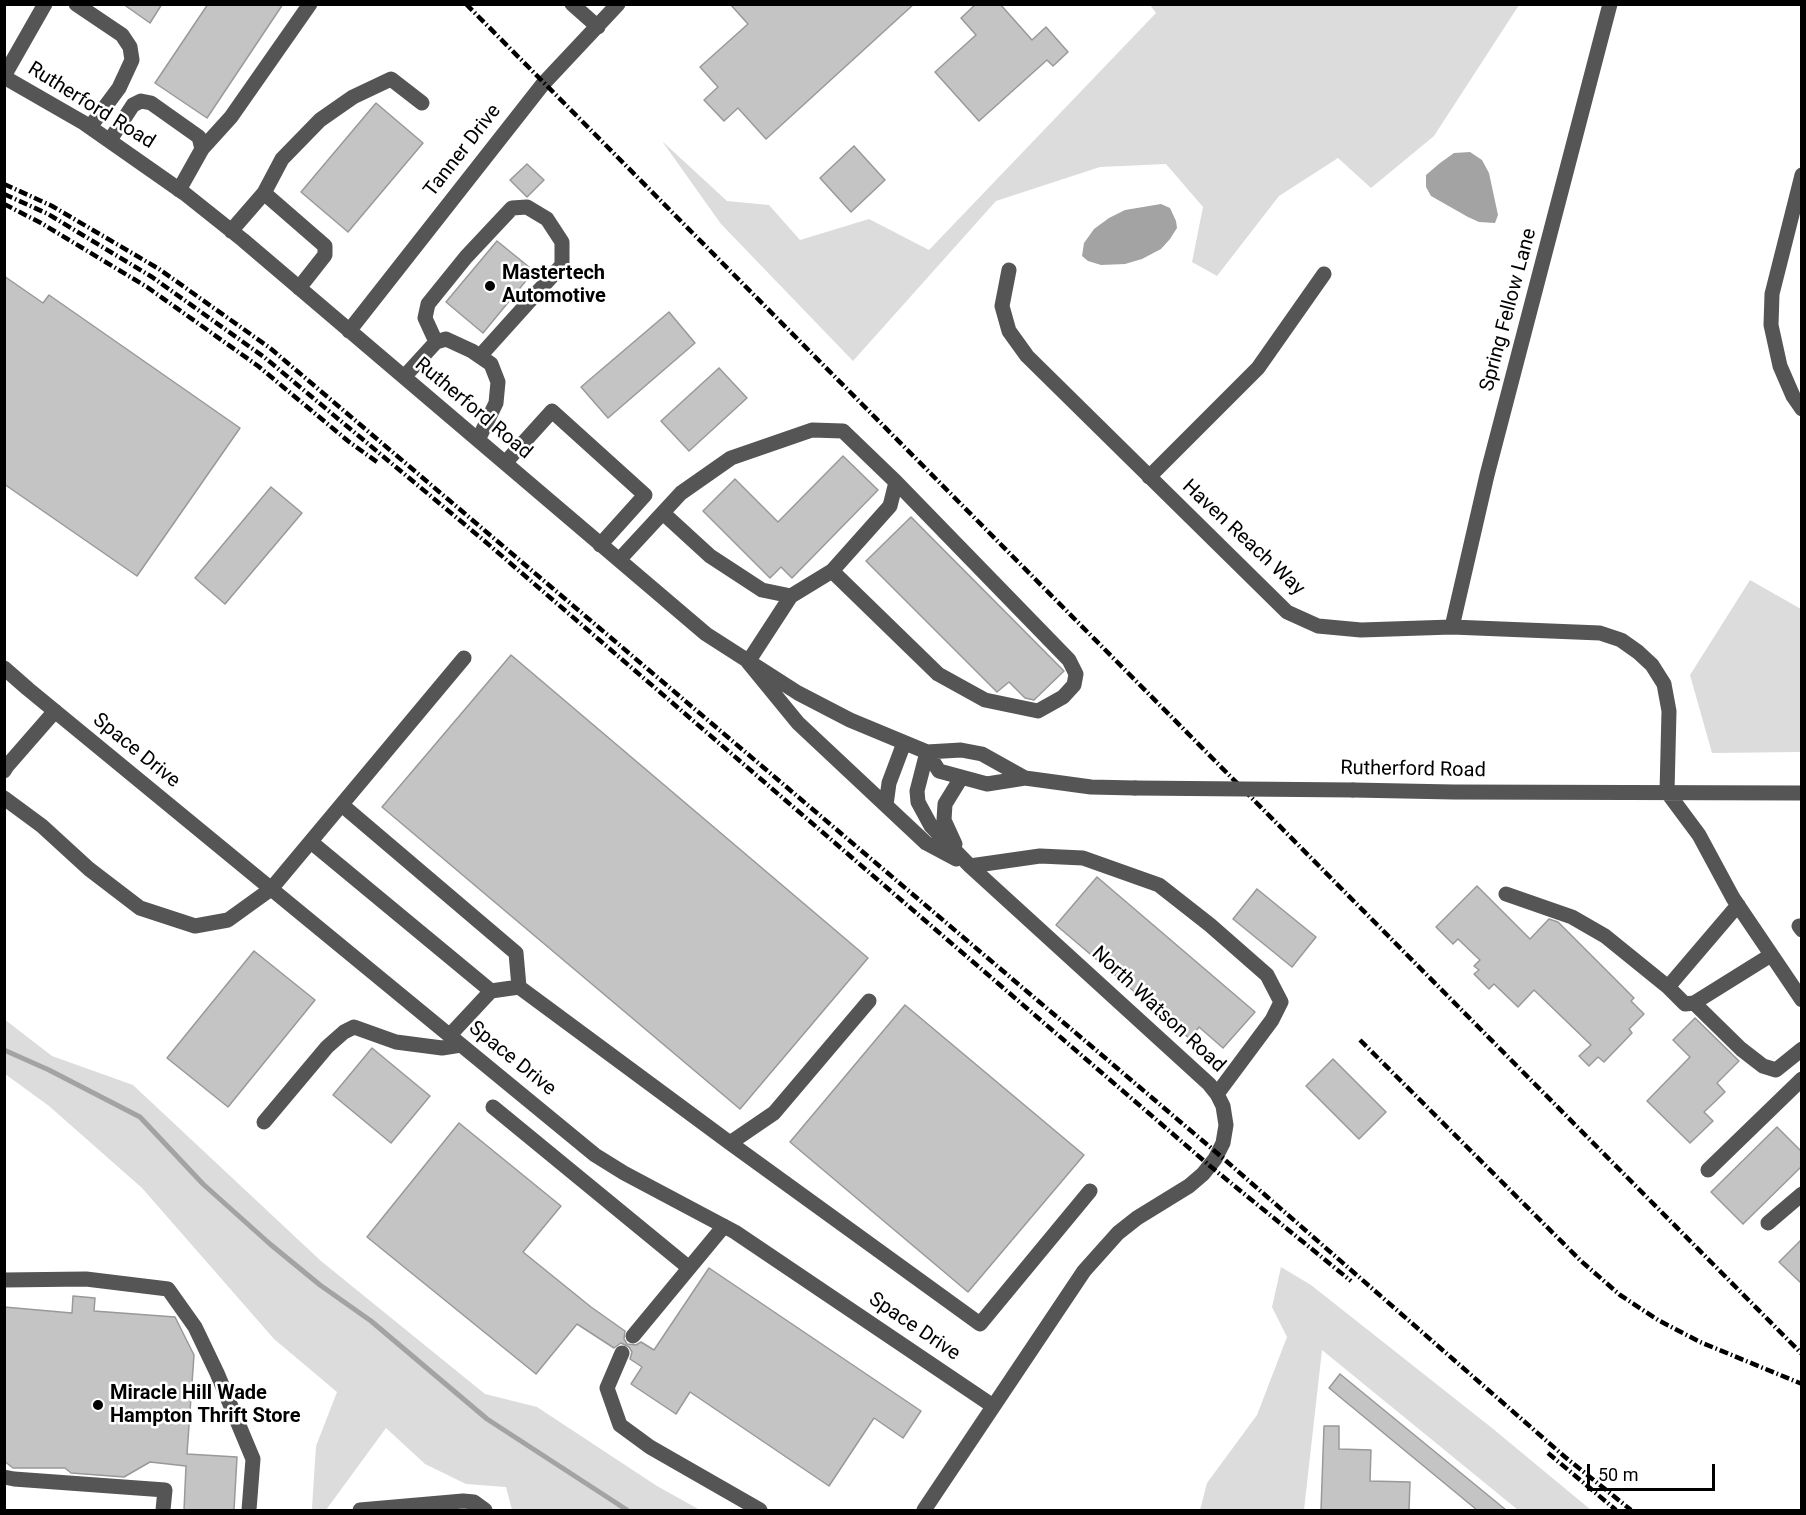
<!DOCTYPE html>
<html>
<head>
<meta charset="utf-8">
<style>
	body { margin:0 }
	#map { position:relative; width:1806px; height:1515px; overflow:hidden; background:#fff; font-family:Roboto,sans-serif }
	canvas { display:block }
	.frame { position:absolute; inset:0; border:6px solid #000; pointer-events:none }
	.scale { position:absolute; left:1587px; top:1464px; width:128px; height:27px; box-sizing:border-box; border:3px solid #000; border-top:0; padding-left:8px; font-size:18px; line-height:21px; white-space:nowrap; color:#000; -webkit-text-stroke:4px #fff; paint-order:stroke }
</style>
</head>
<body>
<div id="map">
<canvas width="1806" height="1515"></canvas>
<div class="frame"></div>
<div class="scale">50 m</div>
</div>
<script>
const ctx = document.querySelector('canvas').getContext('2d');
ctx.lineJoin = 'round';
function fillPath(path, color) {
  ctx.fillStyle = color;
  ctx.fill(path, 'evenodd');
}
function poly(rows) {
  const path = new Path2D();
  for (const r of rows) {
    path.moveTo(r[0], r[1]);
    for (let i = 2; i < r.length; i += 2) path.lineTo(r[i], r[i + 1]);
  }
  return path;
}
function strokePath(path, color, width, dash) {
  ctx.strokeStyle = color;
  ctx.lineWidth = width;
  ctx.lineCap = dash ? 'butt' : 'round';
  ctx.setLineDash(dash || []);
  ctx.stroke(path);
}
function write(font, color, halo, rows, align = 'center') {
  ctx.font = font + ' Roboto,sans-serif';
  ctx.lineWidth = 5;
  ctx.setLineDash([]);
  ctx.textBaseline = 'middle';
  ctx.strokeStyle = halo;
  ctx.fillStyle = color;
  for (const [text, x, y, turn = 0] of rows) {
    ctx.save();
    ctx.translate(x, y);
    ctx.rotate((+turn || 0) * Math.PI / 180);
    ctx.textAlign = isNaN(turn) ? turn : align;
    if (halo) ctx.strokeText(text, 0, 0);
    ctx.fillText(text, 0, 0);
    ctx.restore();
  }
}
const green = poly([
	[1150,5,1519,5,1434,136,1371,188,1338,158,1279,196,1217,276,1192,262,1203,207,1166,164,1100,167,996,201,853,361,721,224,662,141,727,201,769,205,800,240,869,219,929,250,1156,13],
	[1750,580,1801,609,1801,752,1712,753,1690,675],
	[4,1019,52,1056,133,1085,321,1261,485,1394,537,1407,657,1486,700,1510,512,1510,506,1487,466,1484,425,1464,386,1428,326,1510,314,1510,312,1508,316,1446,337,1392,274,1339,142,1188,49,1106,5,1074],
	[1281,1267,1311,1285,1492,1428,1591,1510,1518,1510,1322,1350,1304,1510,1200,1510,1207,1483,1257,1415,1287,1337,1272,1307]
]);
const water = poly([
	[1470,152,1482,160,1489,173,1498,215,1495,223,1479,222,1468,217,1431,196,1426,187,1426,175,1440,163,1454,153],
	[1161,204,1170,208,1176,221,1177,228,1170,239,1161,249,1142,259,1125,264,1101,265,1088,261,1082,256,1084,243,1094,229,1109,218,1125,210]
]);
const stream = poly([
	[4,1050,49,1070,140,1117,203,1184,270,1244,320,1285,371,1321,487,1419,627,1510]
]);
const building = poly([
	[123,4,162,4,150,23,123,4],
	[208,4,283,4,207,118,155,83,208,4],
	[730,4,914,4,766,139,738,108,724,121,704,100,718,87,700,67,748,24,730,4],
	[976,4,1000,4,1032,40,1046,27,1068,52,1053,66,1047,60,979,121,935,72,976,35,961,18,976,4],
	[376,103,423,143,348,232,301,192,376,103],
	[854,146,885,180,851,212,820,178,854,146],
	[527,164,544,180,527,197,510,180,527,164],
	[497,241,534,271,483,333,446,302,497,241],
	[4,276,43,303,49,295,240,428,137,576,4,484,4,276],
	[669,312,695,343,608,418,581,387,669,312],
	[719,368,747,398,689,451,661,421,719,368],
	[843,456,878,490,792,578,781,567,770,578,703,511,735,479,778,522,843,456],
	[271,487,302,513,225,604,195,578,271,487],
	[911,517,1062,669,1064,671,1034,700,1025,698,1009,682,997,692,866,561,911,517],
	[511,655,868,958,740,1109,382,807,511,655],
	[1097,877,1255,1012,1223,1048,1199,1027,1190,1039,1056,925,1097,877],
	[1477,886,1530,939,1549,919,1558,922,1634,998,1631,1001,1644,1014,1629,1029,1632,1033,1604,1062,1598,1057,1589,1066,1579,1056,1591,1045,1534,990,1518,1007,1494,984,1489,989,1474,974,1479,970,1474,966,1480,960,1458,939,1453,944,1436,927,1477,886],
	[1257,889,1316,937,1292,967,1233,919,1257,889],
	[254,951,315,1000,228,1107,167,1058,254,951],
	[905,1005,1084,1155,968,1292,790,1142,905,1005],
	[1695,1018,1739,1061,1717,1083,1725,1092,1704,1112,1713,1121,1690,1143,1647,1101,1690,1057,1673,1040,1695,1018],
	[372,1048,430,1096,391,1143,333,1095,372,1048],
	[1333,1059,1386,1112,1359,1139,1306,1086,1333,1059],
	[459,1123,561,1206,523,1252,591,1307,625,1331,624,1339,627,1344,636,1345,641,1342,654,1350,709,1268,921,1411,903,1438,874,1418,829,1486,690,1392,676,1414,631,1384,642,1367,630,1359,632,1352,629,1347,621,1343,614,1348,577,1324,536,1374,367,1237,459,1123],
	[1777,1127,1802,1152,1802,1166,1743,1224,1711,1192,1777,1127],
	[1802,1239,1802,1284,1779,1262,1802,1239],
	[73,1296,95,1298,94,1311,175,1317,194,1355,187,1454,237,1457,234,1510,184,1510,186,1466,150,1462,124,1477,71,1473,65,1468,13,1468,4,1461,4,1307,72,1313,73,1296],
	[1340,1374,1506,1510,1477,1510,1329,1388,1340,1374],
	[1324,1426,1339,1426,1339,1449,1371,1450,1370,1481,1410,1482,1409,1510,1321,1510,1324,1426]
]);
const minor = poly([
	[76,4,122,35,130,47,132,60,119,88,90,127],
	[572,4,598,27],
	[4,76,45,4],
	[4,77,84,123,184,193,243,240,706,634,798,693,850,720,927,752,961,750,982,754,1025,778],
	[110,140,133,105,141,101,151,103,199,137,202,149,179,190],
	[202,149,231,117,310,4],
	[1802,175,1772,294,1771,325,1780,366,1793,396,1802,409],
	[264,193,282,159,320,120,353,97,391,79,422,103],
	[231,231,264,193,325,246,325,255,299,288],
	[1009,270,1002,306,1009,331,1027,356,1287,612,1318,626,1361,630,1452,627,1600,633,1621,640,1638,652,1652,665,1664,684,1669,711,1667,792,1699,835,1733,898,1802,1000],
	[349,331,543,84,618,4],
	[436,342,425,318,428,304,466,257,512,208,527,207,547,219,562,242,562,265,480,356],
	[404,377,436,342,446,339,472,351,491,364,498,382,496,403,478,440],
	[505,463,552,411,645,495,600,545],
	[1149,477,1258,368,1324,274],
	[663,513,710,556,762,590,791,596,748,662,798,723,926,843,956,859],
	[619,560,681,493,731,458,812,430,843,431,896,482,890,506,832,571],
	[791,596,832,571,938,674,985,700,1038,711,1063,697,1074,685,1076,674,1069,660,896,482],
	[1452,627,1487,475,1610,4],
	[4,668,28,689,595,1155,624,1173,735,1232,993,1406],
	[927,752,939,771,987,784,1025,778,1091,787,1135,788],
	[4,771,7,766,55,711],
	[1353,790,1453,792,1802,793],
	[4,798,42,826,89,869,140,908,195,926,228,920,271,889,464,658],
	[342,805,516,953,519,987],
	[886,805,889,783,904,743],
	[311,842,491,991],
	[955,844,944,820,945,804,961,778],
	[970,866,1040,856,1083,858,1159,885,1210,925,1267,975,1281,1002,1272,1020,1217,1094],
	[1506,894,1572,917,1605,936,1668,987,1738,905],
	[1799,926,1802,930],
	[1668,987,1685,1004,1694,1003,1771,955],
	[1694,1003,1741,1049,1763,1066,1776,1070,1802,1049],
	[450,1035,491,991,519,987,730,1143,980,1324,1090,1191],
	[493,1107,688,1267],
	[264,1122,327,1047,344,1032,354,1027,396,1042,442,1048,461,1045],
	[730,1143,774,1113,869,1001],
	[1708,1170,1802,1079],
	[1768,1223,1802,1194],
	[4,1280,86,1279,168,1289,195,1327,217,1373,253,1459,249,1510],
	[633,1336,724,1226],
	[622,1353,607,1388,620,1425,650,1447,760,1510],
	[4,1477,14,1479,165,1490,163,1510],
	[360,1510,463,1501,474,1502,485,1510],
	[924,1510,1084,1271,1118,1233,1137,1218,1189,1186,1203,1174,1215,1159,1223,1143,1226,1125,1223,1106,1217,1094,1209,1084,970,866,931,826,918,802,917,791,927,752]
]);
const rail = poly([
	[466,4,1802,1354],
	[4,184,52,206,159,269,270,348,1217,1153,1565,1457,1631,1510],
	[4,194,48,214,152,277,264,357,481,538,1210,1166,1351,1281],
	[4,204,41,223,147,287,258,366,348,441,377,462],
	[1360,1040,1581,1261,1620,1295,1658,1320,1700,1342,1802,1384],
	[1548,1453,1616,1510]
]);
const minorBridge = poly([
	[1135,788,1353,790]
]);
const markers = [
	[490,286,6,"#000"],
	[98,1405,6,"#000"]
];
const streetNames = [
	["Rutherford Road",91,106,32],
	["Tanner Drive",463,151,-52],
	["Spring Fellow Lane",1509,310,-75],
	["Rutherford Road",473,409,40],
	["Haven Reach Way",1243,538,43],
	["Space Drive",136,751,39],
	["Rutherford Road",1413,770,1],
	["North Watson Road",1158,1010,43],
	["Space Drive",512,1059,39],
	["Space Drive",914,1327,34]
];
const poiNames = [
	["Mastertech",502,274],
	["Automotive",502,297],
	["Miracle Hill Wade",110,1394],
	["Hampton Thrift Store",110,1417]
];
fillPath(green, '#dcdcdc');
fillPath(water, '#a3a3a3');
strokePath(stream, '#a3a3a3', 5);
fillPath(building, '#c4c4c4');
strokePath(building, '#999', 1.5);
strokePath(minor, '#555', 15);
strokePath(rail, '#000', 4.5, [9, 3, 1.5, 3]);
strokePath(minorBridge, '#555', 15);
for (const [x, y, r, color] of markers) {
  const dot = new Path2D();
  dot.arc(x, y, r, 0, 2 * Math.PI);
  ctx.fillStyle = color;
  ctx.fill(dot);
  strokePath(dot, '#fff', 2);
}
write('20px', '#000', '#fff', streetNames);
write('bold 20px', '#000', '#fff', poiNames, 'left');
</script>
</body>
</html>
